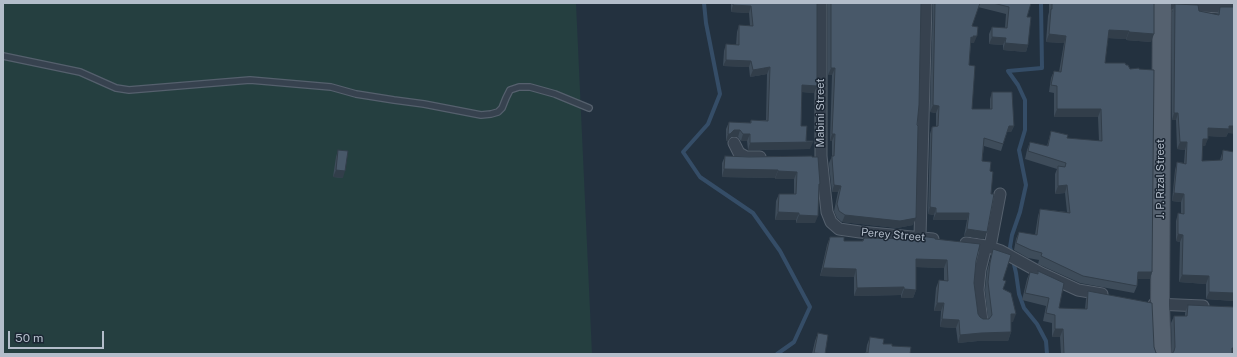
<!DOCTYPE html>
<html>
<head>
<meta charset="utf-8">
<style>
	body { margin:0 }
	#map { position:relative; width:1237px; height:357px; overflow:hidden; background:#23313f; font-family:"Public Sans",sans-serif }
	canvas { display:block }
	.frame { position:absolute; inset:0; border:4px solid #b3bdca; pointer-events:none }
	.scale { position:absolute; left:8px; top:331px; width:96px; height:18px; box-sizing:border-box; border:2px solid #b3bdca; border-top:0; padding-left:5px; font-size:12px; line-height:14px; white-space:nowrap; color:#b3bdca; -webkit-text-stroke:3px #1c2734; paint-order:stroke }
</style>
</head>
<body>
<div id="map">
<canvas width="1237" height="357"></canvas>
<div class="frame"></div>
<div class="scale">50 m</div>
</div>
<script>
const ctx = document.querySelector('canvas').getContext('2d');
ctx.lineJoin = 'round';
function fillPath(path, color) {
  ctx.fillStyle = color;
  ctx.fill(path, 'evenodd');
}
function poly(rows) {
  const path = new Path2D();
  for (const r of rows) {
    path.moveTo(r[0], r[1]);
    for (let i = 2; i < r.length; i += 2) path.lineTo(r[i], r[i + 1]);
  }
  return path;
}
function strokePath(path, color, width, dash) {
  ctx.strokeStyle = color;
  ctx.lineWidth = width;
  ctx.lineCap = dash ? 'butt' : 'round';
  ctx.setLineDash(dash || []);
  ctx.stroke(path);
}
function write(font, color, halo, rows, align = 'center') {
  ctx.font = font + ' "Public Sans",sans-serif';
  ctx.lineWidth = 3;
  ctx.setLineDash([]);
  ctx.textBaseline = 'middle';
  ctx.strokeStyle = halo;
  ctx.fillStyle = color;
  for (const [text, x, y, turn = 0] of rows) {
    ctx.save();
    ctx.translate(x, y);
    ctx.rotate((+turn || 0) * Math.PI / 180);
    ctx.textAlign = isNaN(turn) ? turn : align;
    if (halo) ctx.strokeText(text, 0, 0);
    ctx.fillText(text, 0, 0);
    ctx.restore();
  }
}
const green = poly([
	[3,3,576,3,592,354,3,354]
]);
const stream = poly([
	[704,3,706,23,720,94,708,124,683,152,700,177,753,213,780,251,810,307,794,342,777,354],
	[1012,254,1010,247,1012,235,1020,212,1026,185,1019,150,1025,130,1025,100,1018,85,1008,71,1042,68,1041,3],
	[1013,260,1016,273,1019,294,1024,308,1037,324,1046,341,1047,354]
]);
const service = poly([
	[3,56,80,72,116,88,129,90,250,80,331,87,356,94,394,100,424,104,481,115,491,114,498,112,502,108,506,98,510,90,519,87,530,87,555,94,589,108]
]);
const minor = poly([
	[821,3,821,156,827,212,831,222,839,229,860,232,933,239],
	[1157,3,1234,8],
	[734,143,739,153,746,157,760,157],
	[920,237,926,3],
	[966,243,986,246,1001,251,1041,273,1078,290,1102,294],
	[990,247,1000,194],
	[1154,304,1203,306],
	[982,321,978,290,980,270,986,246]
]);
const primary = poly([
	[1162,354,1160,305,1162,3]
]);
const wall = poly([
	[731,3,817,3,814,93,802,92,801,126,810,149,748,150,747,141,741,141,738,137,731,137,728,141,726,141,726,129,729,122,750,123,751,120,766,120,767,74,750,77,749,67,723,66,724,51,726,44,736,45,737,32,739,25,750,26,749,13,731,12],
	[828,3,921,3,913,225,897,228,842,222,837,218,834,211,838,192,832,192,829,165,829,163,832,156,832,141,830,141,832,75,828,75],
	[933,3,1031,3,1027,17,1028,45,1026,52,1003,50,1003,45,989,44,989,34,992,27,1005,28,1006,14,978,7,972,26,974,43,971,43,969,65,972,109,990,109,990,99,992,92,1014,126,1011,132,1007,132,1001,151,984,146,982,161,984,239,964,236,967,220,933,220,934,215,928,214,930,134,932,127,936,126,936,113,930,112],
	[1049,3,1154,3,1151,42,1126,40,1126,39,1108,38,1105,63,1152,272,1150,279,1137,279,1137,286,1134,293,1080,283,1038,264,1039,260,1028,258,1014,250,1016,239,1019,232,1035,235,1038,216,1040,209,1067,212,1065,193,1055,194,1055,174,1057,169,1025,159,1027,150,1030,142,1047,146,1051,131,1067,138,1099,141,1098,117,1054,117,1054,93,1049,92,1051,78,1054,71,1059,72,1064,43,1046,42,1048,16,1049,12],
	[1175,4,1199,11,1217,15,1220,7,1228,133,1226,137,1208,136,1205,146,1202,146,1202,161,1220,160,1223,150,1234,152,1234,301,1206,299,1206,284,1179,282,1180,242,1176,241,1176,221,1178,213,1181,213,1181,202,1172,201,1175,170,1177,162,1184,163,1185,150,1177,149,1176,120,1172,120,1172,12],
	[338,150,343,178,333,177,336,157],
	[725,156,812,157,819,189,815,223,796,223,796,220,775,220,776,201,779,194,794,194,794,179,775,179,775,178,722,177,722,163],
	[920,236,935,239,976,261,974,283,978,314,980,317,983,319,988,319,985,290,987,271,991,257,993,249,1003,280,1003,289,1013,322,1011,322,1011,332,1008,341,978,341,958,343,956,328,940,327,941,311,934,311,936,288,939,280,944,281,944,268,916,267,916,290,913,298,901,298,901,295,854,296,854,277,820,276,827,245,830,237,844,241,862,241,864,238,919,239],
	[1038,271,1059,308,1085,309,1086,299,1088,291,1154,347,1156,353,1158,354,1061,354,1060,337,1052,337,1052,323,1043,321,1046,306,1022,300,1027,279,1030,272,1037,273],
	[1188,305,1234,307,1234,352,1233,354,1172,353,1171,323,1174,316,1185,316,1185,313],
	[818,333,825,354,812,354,815,341],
	[870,337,883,344,892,346,910,354,865,354,866,352,867,345]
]);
const shadedWall = poly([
	[733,5,751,6,749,13,731,12],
	[1109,30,1129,31,1126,39,1106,38],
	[1129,32,1154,34,1151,42,1126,40],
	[1049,34,1066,36,1064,43,1046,42],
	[973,36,977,36,974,43,971,43,971,37],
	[992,37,1006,38,1003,45,989,44],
	[1005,43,1028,45,1026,52,1003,50],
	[726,60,751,61,749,67,723,66],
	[770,67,767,74,750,77,753,70],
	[831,68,835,68,832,75,828,75],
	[802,85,817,86,814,93,800,92],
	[933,105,939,106,936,113,930,112],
	[1057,109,1101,109,1098,117,1054,117],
	[1174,113,1178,113,1176,120,1172,120],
	[1009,126,1014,126,1011,132,1007,132],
	[1229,126,1234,126,1234,134,1228,133,1226,137,1205,136,1208,128],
	[734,130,740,130,738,137,731,137,728,141,726,141,728,134],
	[743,134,750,134,747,141,741,141],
	[832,134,835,134,832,141,830,141],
	[1203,139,1208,139,1205,146,1200,146],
	[813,142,810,149,748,150,750,143],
	[1180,142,1187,142,1185,150,1177,149],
	[724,169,778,170,775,178,722,177],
	[336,170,345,171,343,178,333,177],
	[778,171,797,172,794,179,775,179],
	[834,185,841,186,838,192,832,192],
	[1067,185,1065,193,1055,194,1058,186],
	[1174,193,1184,194,1181,202,1172,201],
	[930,207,936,208,934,215,928,214],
	[778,212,799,213,796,220,775,220],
	[936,213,969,213,967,220,933,220],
	[799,215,818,216,815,223,796,223],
	[845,215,916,218,913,225,897,228,842,222],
	[967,229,987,232,984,239,964,236],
	[1178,234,1183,235,1180,242,1176,241],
	[916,259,947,260,944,268,914,267],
	[823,268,856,269,854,277,820,276],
	[1138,272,1152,272,1150,279,1135,279],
	[1182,275,1209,276,1206,284,1179,282],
	[904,287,901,295,854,296,857,288],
	[904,289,916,290,913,298,901,298],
	[1209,292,1234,293,1234,301,1206,299],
	[937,303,944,303,941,311,934,311],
	[1011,314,1016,314,1013,322,1008,322],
	[942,319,959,320,956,328,940,327],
	[1055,329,1063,329,1060,337,1052,337],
	[1011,332,1008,341,978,341,958,343,960,335,981,333],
	[1234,346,1234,352,1233,354,1230,354,1232,348]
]);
const building = poly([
	[733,3,817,3,817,86,802,85,801,126,807,126,806,141,813,141,813,142,750,143,750,134,743,134,740,130,734,130,730,134,728,134,729,122,751,123,751,120,768,121,770,67,753,70,751,61,726,60,726,44,739,45,739,25,753,26,751,6,733,5,733,3],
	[831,3,921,3,919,105,917,125,918,126,916,218,900,221,845,215,839,211,837,204,841,186,834,185,832,158,832,156,834,156,835,134,832,134,835,68,831,68,831,3],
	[935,3,980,3,972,26,978,27,977,36,973,36,973,38,971,37,969,65,975,66,972,109,992,109,992,92,1012,92,1014,126,1009,126,1003,144,984,138,982,161,991,162,990,171,993,172,991,194,994,194,987,232,967,229,969,213,936,213,936,208,930,207,932,127,938,126,939,106,933,105,935,3],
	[993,3,1031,3,1027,17,1031,17,1028,45,1005,43,1006,38,992,37,992,27,1007,28,1009,7,993,3],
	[1052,3,1154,3,1154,34,1129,32,1129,31,1109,30,1105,63,1125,63,1126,65,1128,65,1130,69,1139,68,1139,69,1154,70,1152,272,1138,272,1137,286,1083,276,1041,256,1042,253,1031,250,1016,243,1019,232,1037,235,1040,209,1070,213,1067,185,1058,186,1058,166,1065,167,1066,163,1028,151,1030,142,1048,146,1051,131,1068,135,1067,138,1102,141,1101,109,1057,109,1057,86,1051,85,1054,71,1061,72,1066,36,1049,34,1051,9,1052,9,1052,3],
	[1175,4,1198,5,1199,11,1219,15,1220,7,1234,7,1234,126,1229,126,1229,129,1208,128,1208,139,1203,139,1202,161,1222,160,1223,150,1234,152,1234,293,1209,292,1209,276,1182,275,1183,235,1178,234,1178,213,1184,214,1184,194,1174,193,1177,162,1186,164,1187,142,1180,142,1178,113,1174,113,1175,4],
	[338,150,348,151,345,171,336,170,338,150],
	[725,156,749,157,812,156,812,157,818,157,820,184,819,184,818,216,799,215,799,213,778,212,779,194,796,194,797,172,778,171,778,170,724,169,725,156],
	[920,236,935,238,935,239,980,244,976,261,974,283,978,314,980,317,983,319,989,319,992,315,988,282,990,263,993,249,1011,255,1003,280,1006,281,1003,289,1011,293,1016,314,1011,314,1011,332,981,333,960,335,959,320,942,319,944,303,937,303,939,280,948,281,947,260,916,259,916,290,904,289,904,287,857,288,856,269,823,268,830,237,844,237,844,241,863,241,864,238,920,239,920,236],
	[1038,271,1064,283,1059,308,1087,309,1088,291,1152,303,1154,347,1156,353,1158,354,1064,354,1063,329,1055,329,1055,315,1046,313,1049,298,1025,293,1030,272,1038,274,1038,271],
	[1188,305,1234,307,1234,348,1232,348,1232,354,1172,354,1174,351,1175,347,1174,316,1187,316,1188,305],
	[818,333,828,335,825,354,814,353,818,333],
	[870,337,884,339,883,344,892,344,892,346,911,347,910,354,866,354,866,352,868,353,870,337]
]);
const streetNames = [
	["Mabini Street",821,113,-90],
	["J. P. Rizal Street",1161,179,-90],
	["Perey Street",893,235,5]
];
fillPath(green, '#253f40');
strokePath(stream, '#354d67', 4);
strokePath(service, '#55606d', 8);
strokePath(minor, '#55606d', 13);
strokePath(primary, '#434e5b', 20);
strokePath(service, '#37424f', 5.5);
strokePath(minor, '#37424f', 11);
strokePath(primary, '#55616f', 18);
fillPath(wall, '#3e4c5a');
fillPath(shadedWall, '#323e4a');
fillPath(building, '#485869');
strokePath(building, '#323e4a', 1);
write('11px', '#b3bdca', '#1c2734', streetNames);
</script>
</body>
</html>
